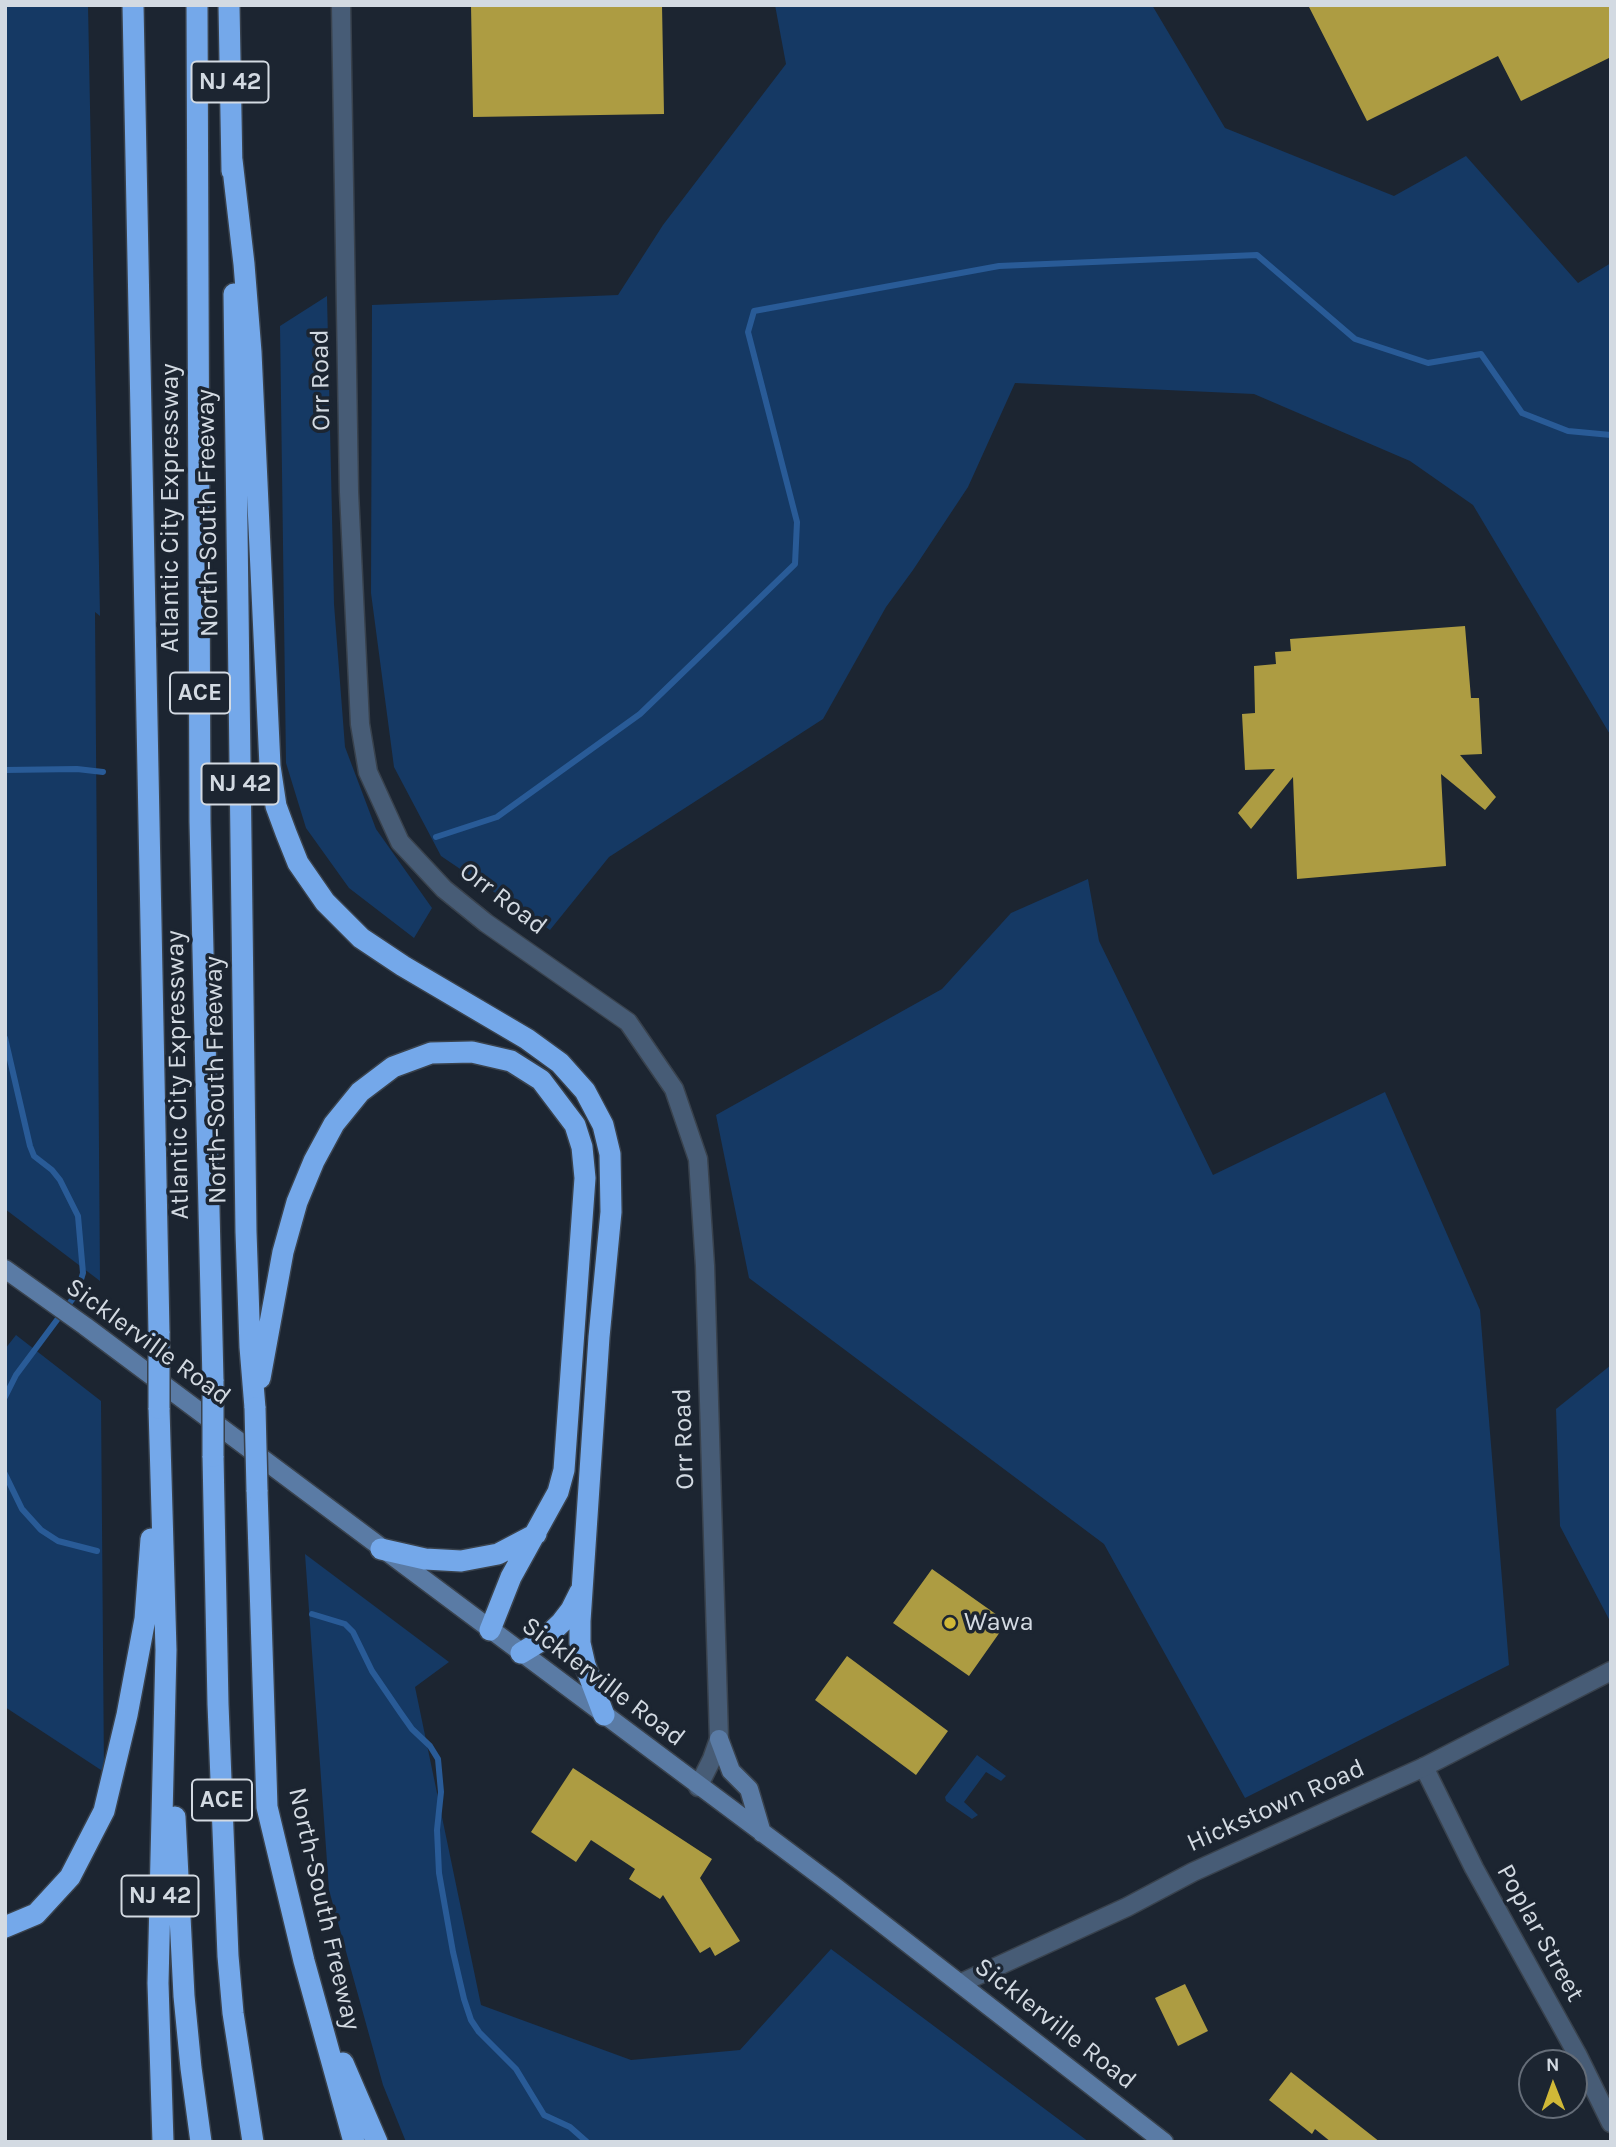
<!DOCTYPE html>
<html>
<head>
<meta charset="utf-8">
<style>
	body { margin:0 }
	#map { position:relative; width:1616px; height:2147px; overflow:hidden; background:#1c2531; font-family:Karla,sans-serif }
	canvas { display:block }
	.frame { position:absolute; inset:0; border:7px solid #d3dae2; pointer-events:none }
	.north { position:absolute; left:1518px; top:2049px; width:70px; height:70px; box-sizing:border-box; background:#1c2531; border:2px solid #656d78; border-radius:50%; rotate:359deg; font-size:19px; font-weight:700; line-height:28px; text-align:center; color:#d3dae2 }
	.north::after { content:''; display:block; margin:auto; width:24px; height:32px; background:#d0b837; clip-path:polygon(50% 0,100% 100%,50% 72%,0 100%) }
</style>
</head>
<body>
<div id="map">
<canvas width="1616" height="2147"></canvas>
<div class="frame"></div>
<div class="north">N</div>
</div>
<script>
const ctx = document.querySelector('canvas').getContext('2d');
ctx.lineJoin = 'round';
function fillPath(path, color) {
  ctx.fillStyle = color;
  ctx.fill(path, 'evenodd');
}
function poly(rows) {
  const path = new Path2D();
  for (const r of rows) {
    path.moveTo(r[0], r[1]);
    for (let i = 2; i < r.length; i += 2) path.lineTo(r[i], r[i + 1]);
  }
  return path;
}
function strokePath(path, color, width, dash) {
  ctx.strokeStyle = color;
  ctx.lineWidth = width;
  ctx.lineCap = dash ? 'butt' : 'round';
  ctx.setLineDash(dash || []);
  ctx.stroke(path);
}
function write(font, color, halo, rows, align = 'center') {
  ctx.font = font + ' Karla,sans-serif';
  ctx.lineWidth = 7;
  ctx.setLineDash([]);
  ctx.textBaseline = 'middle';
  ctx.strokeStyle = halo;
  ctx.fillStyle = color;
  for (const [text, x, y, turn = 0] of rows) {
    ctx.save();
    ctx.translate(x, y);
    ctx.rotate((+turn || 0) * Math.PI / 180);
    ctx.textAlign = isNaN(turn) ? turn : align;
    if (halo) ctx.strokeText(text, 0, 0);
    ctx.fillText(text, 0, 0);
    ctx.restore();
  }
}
const green = poly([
	[5,5,88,5,100,616,95,612,100,1281,5,1209],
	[775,5,1152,5,1225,128,1394,196,1466,156,1578,283,1611,263,1611,736,1473,505,1410,461,1254,394,1015,383,968,487,913,570,886,607,823,719,609,857,550,930,441,856,394,767,371,593,372,305,618,295,663,225,786,64],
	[327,296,334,604,345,747,376,829,432,908,414,938,349,888,306,828,286,763,280,326],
	[1088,879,1099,941,1213,1175,1385,1092,1480,1310,1509,1665,1245,1798,1104,1544,749,1278,716,1115,942,989,1011,913],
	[16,1335,101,1401,104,1772,5,1707,5,1349],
	[1611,1365,1611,1623,1560,1526,1556,1409],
	[305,1554,449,1662,415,1687,481,2005,631,2060,740,2050,831,1949,1089,2142,406,2142,383,2085,329,1890],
	[977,1755,1006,1776,1001,1781,986,1772,964,1802,978,1815,972,1819,946,1801,945,1797]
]);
const stream = poly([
	[5,770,77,769,103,772],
	[436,837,497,817,640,714,795,564,797,522,748,332,754,311,999,266,1257,255,1355,339,1428,363,1481,354,1522,413,1568,431,1611,435],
	[5,1038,30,1146,34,1156,52,1170,60,1180,78,1216,83,1273,77,1293,16,1375,5,1397],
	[5,1474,22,1509,41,1530,58,1541,97,1551],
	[312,1614,345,1624,353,1632,372,1671,400,1712,412,1729,430,1746,438,1759,441,1792,437,1830,439,1873,453,1952,464,1999,471,2020,479,2032,516,2069,544,2115,570,2127,587,2142]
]);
const building = poly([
	[471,5,662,5,664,114,473,117],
	[1308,5,1611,5,1611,57,1521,101,1498,56,1367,121],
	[1465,626,1471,698,1479,698,1482,754,1460,755,1496,797,1485,810,1441,774,1446,866,1297,879,1293,777,1251,829,1238,813,1275,769,1245,770,1242,714,1255,713,1254,666,1276,664,1275,652,1291,651,1290,639],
	[932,1569,1007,1622,969,1676,893,1623],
	[847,1656,948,1731,916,1775,815,1700],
	[573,1768,712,1859,700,1878,740,1941,715,1956,710,1947,700,1953,663,1895,660,1899,629,1879,635,1869,591,1840,576,1862,531,1832],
	[1185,1984,1208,2031,1178,2046,1155,1998],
	[1291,2072,1380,2142,1331,2142,1315,2129,1312,2134,1269,2100]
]);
const minor = poly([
	[1424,1767,1474,1868,1577,2054,1611,2123]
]);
const tertiary = poly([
	[341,5,349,492,360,724,368,772,400,842,444,889,486,923,628,1022,674,1089,698,1159,705,1266,719,1739,712,1759,698,1787],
	[961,1983,1127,1907,1193,1872,1424,1767,1611,1671]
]);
const secondary = poly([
	[5,1269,85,1326,834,1886,1164,2142],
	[719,1739,731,1771,749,1789,762,1833]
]);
const motorway = poly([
	[133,5,159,1333],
	[197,5,200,822,213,1381],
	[229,5,232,171],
	[232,160,244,264,251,352,270,766,276,806,286,833,298,863,325,902,361,938,403,966,527,1039,560,1063,585,1091,603,1125,610,1154,611,1212,599,1337,580,1621,580,1643,585,1665,604,1715],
	[234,294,246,1232,250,1347,255,1408],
	[260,1378,283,1252,297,1202,314,1161,334,1124,360,1092,393,1067,431,1053,472,1052,511,1061,541,1080,575,1125,582,1147,585,1178,564,1470,558,1492,511,1577,490,1630],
	[159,1408,166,1650,158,1983,163,2142],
	[213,1456,218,1704,228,1956,233,2013,253,2142],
	[257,1490,267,1807,304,1961,354,2142],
	[381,1549,425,1559,461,1561,498,1554,536,1534],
	[521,1653,544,1639,561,1623,571,1610,580,1592],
	[175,1817,184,1996,191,2068,201,2142],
	[5,1927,36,1914,70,1877,104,1811,127,1715,145,1619,151,1539],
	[343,2063,377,2142]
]);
const motorwayBridge = poly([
	[159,1333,159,1408],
	[255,1408,257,1490],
	[213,1456,213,1381]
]);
const markers = [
	[950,1623,7,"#d0b837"]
];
const shields = [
	[230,82,77],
	[200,693,60],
	[240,784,77],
	[222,1800,60],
	[160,1896,77]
];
const shieldNames = [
	["NJ 42",230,82],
	["ACE",200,693],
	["NJ 42",240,784],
	["ACE",222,1800],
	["NJ 42",160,1896]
];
const streetNames = [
	["Orr Road",321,380,-91],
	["Atlantic City Expressway",171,508,-90],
	["North-South Freeway",208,513,-91],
	["Orr Road",503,899,37],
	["Atlantic City Expressway",178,1075,-91],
	["North-South Freeway",216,1080,-91],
	["Sicklerville Road",148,1342,36],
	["Orr Road",684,1439,-92],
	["Sicklerville Road",603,1682,37],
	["Hickstown Road",1276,1806,-24],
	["North-South Freeway",324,1909,77],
	["Poplar Street",1540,1933,61],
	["Sicklerville Road",1055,2024,38]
];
const poiNames = [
	["Wawa",964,1623]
];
fillPath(green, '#153964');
strokePath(stream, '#295b97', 6);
fillPath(building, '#ad9c42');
strokePath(minor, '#39424d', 21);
strokePath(tertiary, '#39424d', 21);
strokePath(secondary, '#39424d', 21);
strokePath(motorway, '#39424d', 24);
strokePath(minor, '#475c76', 18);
strokePath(tertiary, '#475c76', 18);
strokePath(secondary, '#5a7ba5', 18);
strokePath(motorway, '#74a8ea', 21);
strokePath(motorwayBridge, '#39424d', 24, []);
strokePath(motorwayBridge, '#74a8ea', 21);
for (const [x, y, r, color] of markers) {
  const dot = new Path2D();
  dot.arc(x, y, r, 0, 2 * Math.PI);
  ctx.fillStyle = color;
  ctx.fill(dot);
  strokePath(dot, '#1c2531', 2.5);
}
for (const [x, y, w] of shields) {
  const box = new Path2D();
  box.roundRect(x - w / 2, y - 20.5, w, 41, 5);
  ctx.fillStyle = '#1c2531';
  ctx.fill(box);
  strokePath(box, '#d3dae2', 2);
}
write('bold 24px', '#d3dae2', null, shieldNames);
write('26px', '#d3dae2', '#1c2531', streetNames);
write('26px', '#d3dae2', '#1c2531', poiNames, 'left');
</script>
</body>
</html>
